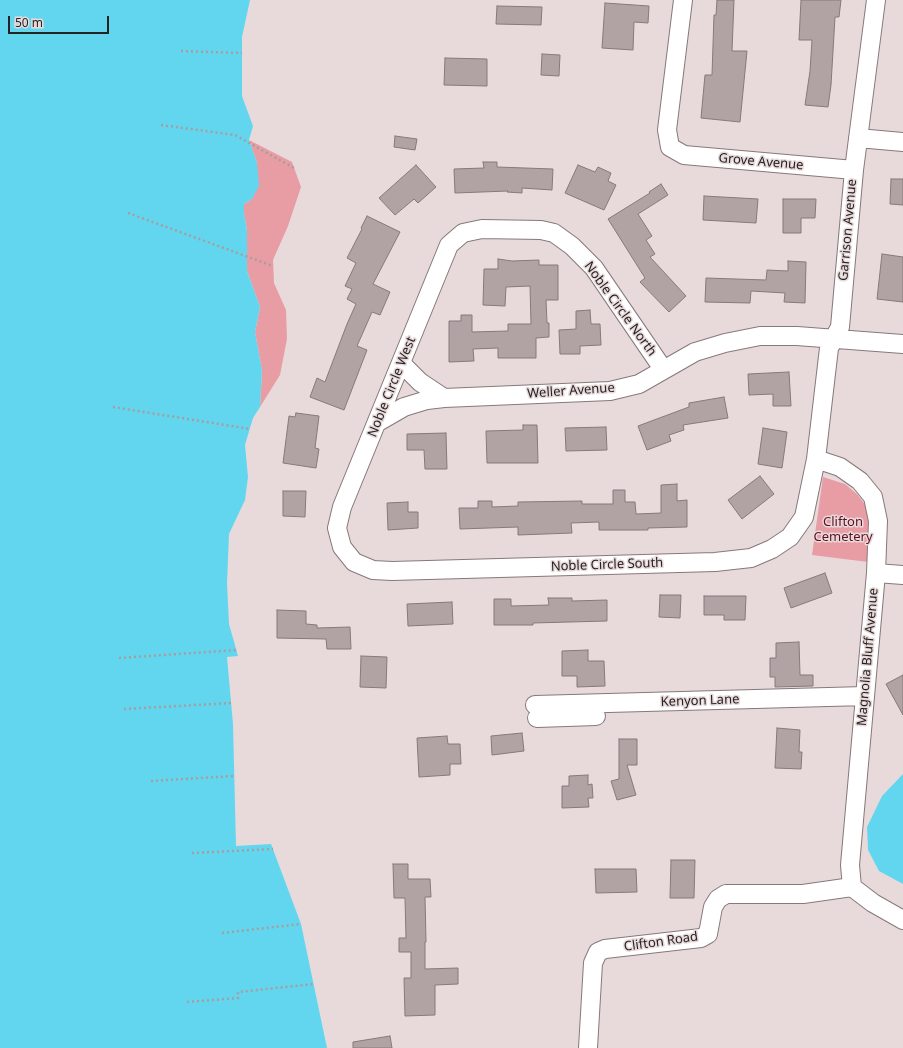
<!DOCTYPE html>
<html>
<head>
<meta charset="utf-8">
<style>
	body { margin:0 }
	#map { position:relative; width:903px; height:1048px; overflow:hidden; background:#e8dadb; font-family:"Noto Sans",sans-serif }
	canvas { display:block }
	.scale { position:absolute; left:8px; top:16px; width:101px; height:18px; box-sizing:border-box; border:2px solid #272222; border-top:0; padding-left:5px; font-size:12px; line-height:14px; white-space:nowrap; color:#272222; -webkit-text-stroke:3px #e8dadb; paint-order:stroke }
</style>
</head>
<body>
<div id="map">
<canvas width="903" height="1048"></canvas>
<div class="scale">50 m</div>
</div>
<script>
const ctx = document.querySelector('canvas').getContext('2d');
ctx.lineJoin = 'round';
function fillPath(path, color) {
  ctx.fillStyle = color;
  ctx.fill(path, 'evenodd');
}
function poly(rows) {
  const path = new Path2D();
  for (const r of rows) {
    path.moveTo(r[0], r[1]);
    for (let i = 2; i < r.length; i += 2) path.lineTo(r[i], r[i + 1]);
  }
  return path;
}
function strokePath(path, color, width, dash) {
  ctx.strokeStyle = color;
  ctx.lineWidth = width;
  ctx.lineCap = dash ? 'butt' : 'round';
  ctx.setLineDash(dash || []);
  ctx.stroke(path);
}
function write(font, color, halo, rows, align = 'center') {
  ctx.font = font + ' "Noto Sans",sans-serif';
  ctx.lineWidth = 3;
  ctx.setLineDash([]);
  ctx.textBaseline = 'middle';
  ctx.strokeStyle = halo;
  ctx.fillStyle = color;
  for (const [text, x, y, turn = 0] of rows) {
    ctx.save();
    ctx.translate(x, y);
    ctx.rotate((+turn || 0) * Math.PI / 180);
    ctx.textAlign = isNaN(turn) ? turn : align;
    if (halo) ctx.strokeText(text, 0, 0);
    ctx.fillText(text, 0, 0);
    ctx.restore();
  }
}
const green = poly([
	[249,140,292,162,301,187,288,226,273,260,274,283,286,310,287,339,280,375,260,407,262,371,255,332,260,307,247,271,247,231,244,213,244,204,252,199,257,163],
	[823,477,845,484,858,495,866,506,871,528,868,562,812,555]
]);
const water = poly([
	[0,0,250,0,242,37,242,96,253,126,249,140,257,163,259,186,252,199,244,204,244,213,247,231,247,271,260,307,255,332,262,371,260,407,253,418,245,445,248,477,245,500,229,534,227,583,229,624,238,656,227,657,233,724,236,846,271,844,301,924,327,1048,0,1048],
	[903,774,903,884,879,871,868,850,867,827,882,796]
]);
const building = poly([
	[717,0,734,0,732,51,747,51,740,122,701,118,705,75,712,75,714,15,716,15,717,0],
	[801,0,841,0,839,17,835,17,831,85,828,107,805,105,810,71,812,40,799,40,801,0],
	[605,3,649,6,648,23,634,22,633,50,602,48,605,3],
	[497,6,542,7,541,25,496,24,497,6],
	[542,54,560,55,559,76,541,75,542,54],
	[445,58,487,59,487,86,444,85,445,58],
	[395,136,417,139,415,150,394,147,395,136],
	[483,162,497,162,497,167,553,169,552,190,522,188,522,193,507,192,508,191,455,193,454,169,484,168,483,162],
	[416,165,436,187,418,203,414,199,395,215,379,198,416,165],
	[578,165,595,172,598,167,611,173,608,181,616,185,604,210,565,193,578,165],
	[891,179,903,179,903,205,890,204,891,179],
	[661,184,668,195,638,214,652,236,646,240,655,254,650,257,686,296,669,312,640,282,645,278,608,219,650,193,649,192,661,184],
	[704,196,758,199,756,223,703,220,704,196],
	[783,199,816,199,815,218,801,218,801,233,783,233,783,199],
	[367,216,400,232,373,284,390,292,380,315,372,312,357,346,367,350,344,410,310,397,317,378,325,382,347,324,356,304,347,299,352,289,345,286,356,263,347,258,362,229,361,228,367,216],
	[882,254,903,257,903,302,877,299,882,254],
	[498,259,512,261,539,260,539,265,558,265,558,300,546,300,547,323,549,323,549,337,536,338,536,358,498,358,498,348,473,349,474,361,449,362,449,321,461,321,461,315,472,315,472,332,508,331,508,324,531,324,530,286,506,287,505,306,483,305,484,269,498,269,498,259],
	[788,261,806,262,805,303,784,302,785,293,751,291,750,303,705,302,706,278,766,280,767,270,788,271,788,261],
	[590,310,591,324,600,324,601,345,580,346,580,354,560,354,559,330,576,329,576,311,590,310],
	[789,372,791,406,773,406,773,394,749,395,748,374,789,372],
	[724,397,728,418,683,425,684,430,669,435,671,441,647,450,638,426,689,407,689,403,724,397],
	[296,413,319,416,315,448,319,449,316,468,283,463,289,416,295,417,296,413],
	[523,425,537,425,538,463,487,463,486,431,523,430,523,425],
	[606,427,607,450,566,451,565,428,606,427],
	[763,428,787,432,782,468,758,464,763,428],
	[446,433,447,469,425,469,424,450,407,450,407,434,446,433],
	[760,476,774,494,742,519,728,500,760,476],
	[677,484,677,501,687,500,687,527,648,528,648,530,599,530,599,522,571,523,572,533,518,535,518,527,460,529,459,508,478,508,478,501,492,501,492,507,518,506,518,502,582,501,582,504,613,504,613,490,625,490,625,502,635,502,636,514,661,513,661,485,677,484],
	[283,491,306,491,305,517,283,516,283,491],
	[408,502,408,512,418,512,418,528,388,530,387,503,408,502],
	[825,573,832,593,791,608,784,588,825,573],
	[660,595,681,595,680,618,659,617,660,595],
	[704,596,746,596,745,620,724,620,724,615,704,615,704,596],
	[548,598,572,598,572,601,607,600,607,621,533,623,533,625,494,625,494,599,511,599,511,606,549,605,548,598],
	[452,602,453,624,408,626,407,604,452,602],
	[277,610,306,611,306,624,317,625,317,628,350,627,351,649,327,649,326,639,277,638,277,610],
	[799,642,800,675,813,675,813,686,775,687,775,677,770,677,770,658,776,658,776,643,799,642],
	[588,650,588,661,604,661,605,686,577,687,577,676,562,676,562,651,588,650],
	[361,656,387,657,386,688,360,687,361,656],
	[903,675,903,715,886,684,903,675],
	[777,728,800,730,799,752,802,752,801,769,775,768,777,728],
	[522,733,524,751,492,755,491,736,522,733],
	[447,736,448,744,460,744,461,764,450,764,450,775,419,777,417,738,447,736],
	[619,739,637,739,637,765,627,765,636,795,617,800,611,781,619,779,619,739],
	[588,775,588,785,592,784,593,798,588,798,589,807,562,808,562,786,569,786,569,776,588,775],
	[671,860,695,860,694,898,670,898,671,860],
	[393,864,408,864,408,879,430,879,431,897,425,897,426,942,425,942,425,969,458,968,458,984,435,985,435,1015,405,1016,404,978,411,978,411,952,399,952,399,938,406,938,405,898,394,898,393,864],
	[595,869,636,869,637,892,596,893,595,869],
	[390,1036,392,1048,353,1048,353,1042,390,1036]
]);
const path = poly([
	[181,51,242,53],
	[161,125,235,135,294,168],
	[128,213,273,266],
	[113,407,250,429],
	[119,658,237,650],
	[124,709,232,703],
	[151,781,234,776],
	[192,853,273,849],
	[222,933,301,924],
	[187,1002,238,998,238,992,314,984]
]);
const minor = poly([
	[683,0,667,130,670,147,684,155,854,170],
	[858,138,903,142],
	[401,363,420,382,444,398],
	[663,369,594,268,572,246,554,233,541,230,482,229,463,233,449,245,342,507,337,528,342,547,354,562,373,570,392,571,715,562,751,558,772,549,790,537,804,517,816,459,829,348,840,327,854,170,876,0],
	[378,422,404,407,427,400,444,398,610,391,639,384,695,352,725,343,760,336,797,336,903,344],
	[816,459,840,467,860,481,873,497,878,521,876,573,850,865,852,887],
	[876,573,903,575],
	[535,705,865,696],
	[537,718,596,716],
	[588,1048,593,963,598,952,605,949,701,938,708,934,713,907,718,899,726,894,803,894,852,887,873,903,903,920]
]);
const streetNames = [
	["Grove Avenue",761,162,5],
	["Garrison Avenue",848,230,-85],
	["Noble Circle North",620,309,54],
	["Noble Circle West",392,387,-68],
	["Weller Avenue",571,391,-4],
	["Noble Circle South",607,565,-2],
	["Magnolia Bluff Avenue",868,657,-85],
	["Kenyon Lane",700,701,-2],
	["Clifton Road",661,942,-8]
];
const parkNames = [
	["Clifton",843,522],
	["Cemetery",843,537]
];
fillPath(green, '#e89da4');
fillPath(water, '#63d6ef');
fillPath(building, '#b1a3a4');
strokePath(building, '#86797a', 1);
strokePath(minor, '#86797a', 20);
strokePath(path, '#a89d9d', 2.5, [2, 3]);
strokePath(minor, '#fff', 18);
write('13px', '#272222', '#e8dadb', streetNames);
write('13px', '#5e0e21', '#e8dadb', parkNames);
</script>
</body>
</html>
